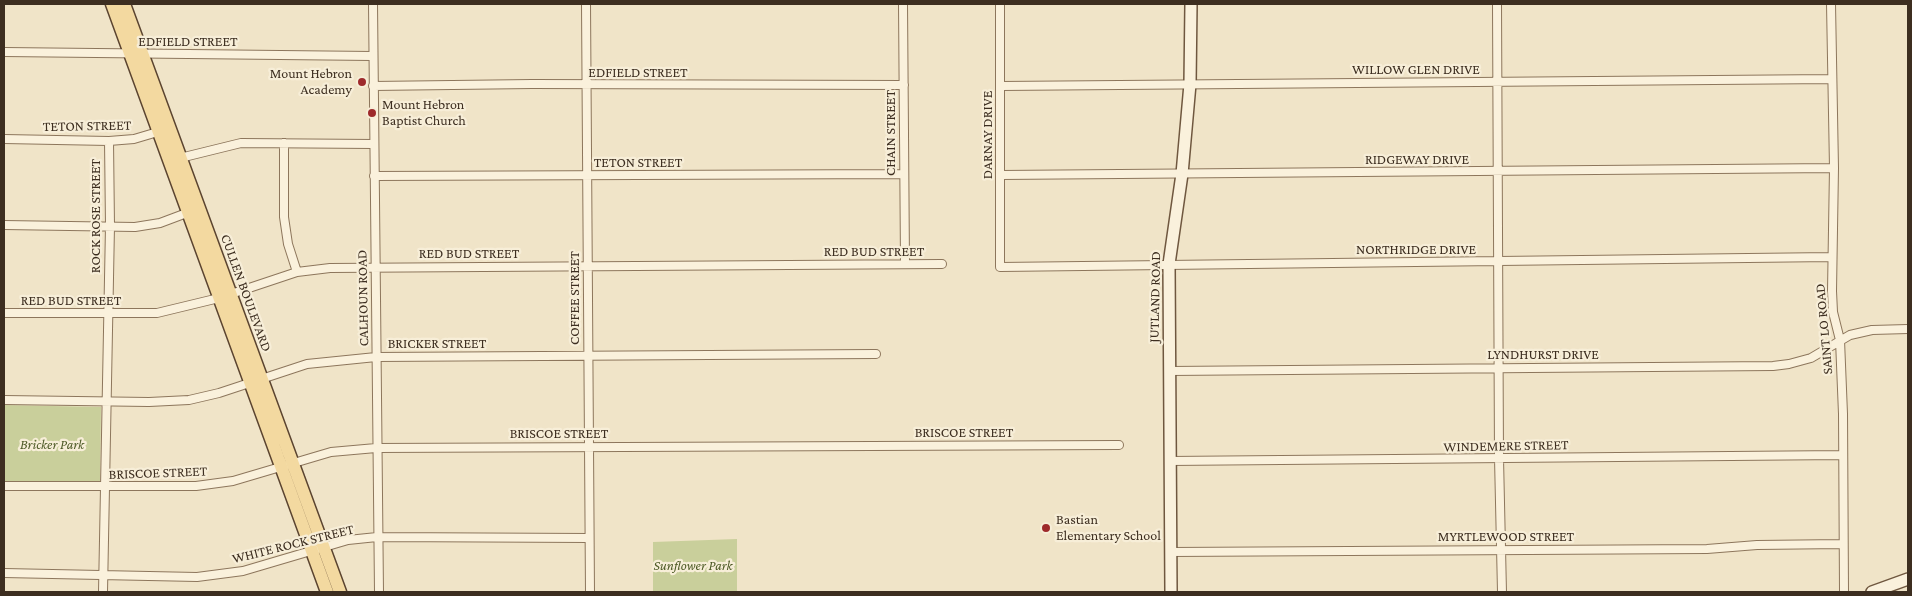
<!DOCTYPE html>
<html>
<head>
<meta charset="utf-8">
<style>
	body { margin:0 }
	#map { position:relative; width:1912px; height:596px; overflow:hidden; background:#f0e4c8; font-family:"Crimson Pro",serif }
	canvas { display:block }
	.frame { position:absolute; inset:0; border:5px solid #3d2e20; pointer-events:none }
</style>
</head>
<body>
<div id="map">
<canvas width="1912" height="596"></canvas>
<div class="frame"></div>
</div>
<script>
const ctx = document.querySelector('canvas').getContext('2d');
ctx.lineJoin = 'round';
function fillPath(path, color) {
  ctx.fillStyle = color;
  ctx.fill(path, 'evenodd');
}
function poly(rows) {
  const path = new Path2D();
  for (const r of rows) {
    path.moveTo(r[0], r[1]);
    for (let i = 2; i < r.length; i += 2) path.lineTo(r[i], r[i + 1]);
  }
  return path;
}
function strokePath(path, color, width, dash) {
  ctx.strokeStyle = color;
  ctx.lineWidth = width;
  ctx.lineCap = dash ? 'butt' : 'round';
  ctx.setLineDash(dash || []);
  ctx.stroke(path);
}
function write(font, color, halo, rows, align = 'center') {
  ctx.font = font + ' "Crimson Pro",serif';
  ctx.lineWidth = 4.5;
  ctx.setLineDash([]);
  ctx.textBaseline = 'middle';
  ctx.strokeStyle = halo;
  ctx.fillStyle = color;
  for (const [text, x, y, turn = 0] of rows) {
    ctx.save();
    ctx.translate(x, y);
    ctx.rotate((+turn || 0) * Math.PI / 180);
    ctx.textAlign = isNaN(turn) ? turn : align;
    if (halo) ctx.strokeText(text, 0, 0);
    ctx.fillText(text, 0, 0);
    ctx.restore();
  }
}
const green = poly([
	[4,405,101,407,100,484,4,482],
	[737,539,737,592,653,592,653,542]
]);
const street = poly([
	[373,4,379,592],
	[586,4,590,592],
	[903,4,905,263],
	[1000,4,1000,267,1831,257],
	[1497,4,1499,458,1502,592],
	[1831,4,1834,168,1832,291,1833,312,1840,340,1843,414,1844,592],
	[4,52,372,56],
	[373,86,532,84,904,85],
	[1001,86,1832,79],
	[4,139,109,141,134,139,161,131],
	[284,143,284,217,288,244,297,272],
	[180,158,241,143,374,144],
	[1001,175,1834,168],
	[374,176,903,174],
	[4,225,135,227,160,223,192,211],
	[4,313,157,313,219,298,297,272,330,268,942,264],
	[1169,371,1773,366,1789,364,1811,358,1850,335,1872,330,1908,329],
	[4,400,149,402,189,400,219,393,307,364,376,357,876,354],
	[1169,461,1843,455],
	[4,486,196,486,233,481,331,452,376,448,1119,445],
	[1170,552,1707,549,1757,545,1842,544],
	[4,573,197,577,243,571,348,540,377,537,589,538],
	[103,592,110,226,109,141]
]);
const secondary = poly([
	[1171,592,1169,264,1182,174,1190,84,1191,4],
	[1872,592,1908,579]
]);
const primary = poly([
	[112,4,327,592],
	[124,4,340,592]
]);
const markers = [
	[362,82,5,"#9e2a2b"],
	[372,113,5,"#9e2a2b"],
	[1046,528,5,"#9e2a2b"]
];
const streetNames = [
	["EDFIELD STREET",188,42],
	["WILLOW GLEN DRIVE",1416,70],
	["EDFIELD STREET",638,73],
	["TETON STREET",87,126,-1],
	["CHAIN STREET",891,133,-90],
	["DARNAY DRIVE",988,135,-90],
	["RIDGEWAY DRIVE",1417,160],
	["TETON STREET",638,163],
	["ROCK ROSE STREET",96,216,-90],
	["NORTHRIDGE DRIVE",1416,250],
	["RED BUD STREET",874,252],
	["RED BUD STREET",469,254],
	["CULLEN BOULEVARD",246,293,70],
	["JUTLAND ROAD",1155,297,-89],
	["CALHOUN ROAD",363,298,-91],
	["COFFEE STREET",575,298,-90],
	["RED BUD STREET",71,301],
	["SAINT LO ROAD",1824,329,-95],
	["BRICKER STREET",437,344],
	["LYNDHURST DRIVE",1543,355],
	["BRISCOE STREET",964,433],
	["BRISCOE STREET",559,434],
	["WINDEMERE STREET",1506,446,-1],
	["BRISCOE STREET",158,473,-2],
	["MYRTLEWOOD STREET",1506,537],
	["WHITE ROCK STREET",293,544,-14]
];
const poiNames = [
	["Mount Hebron",352,74,"right"],
	["Academy",352,90,"right"],
	["Mount Hebron",382,105],
	["Baptist Church",382,121],
	["Bastian",1056,520],
	["Elementary School",1056,536]
];
const parkNames = [
	["Bricker Park",52,445],
	["Sunflower Park",693,566]
];
fillPath(green, '#c9cf9b');
strokePath(street, '#8d765c', 10);
strokePath(secondary, '#6f573f', 14);
strokePath(primary, '#5b4430', 15);
strokePath(street, '#faf1dc', 8);
strokePath(secondary, '#faf1dc', 11);
strokePath(primary, '#f3d9a0', 12);
for (const [x, y, r, color] of markers) {
  const dot = new Path2D();
  dot.arc(x, y, r, 0, 2 * Math.PI);
  ctx.fillStyle = color;
  ctx.fill(dot);
  strokePath(dot, '#f7eed8', 2);
}
write('14px', '#3d2e20', '#f7eed8', streetNames);
write('14px', '#3d2e20', '#f7eed8', poiNames, 'left');
write('italic 14px', '#4d5a26', '#f7eed8', parkNames);
</script>
</body>
</html>
